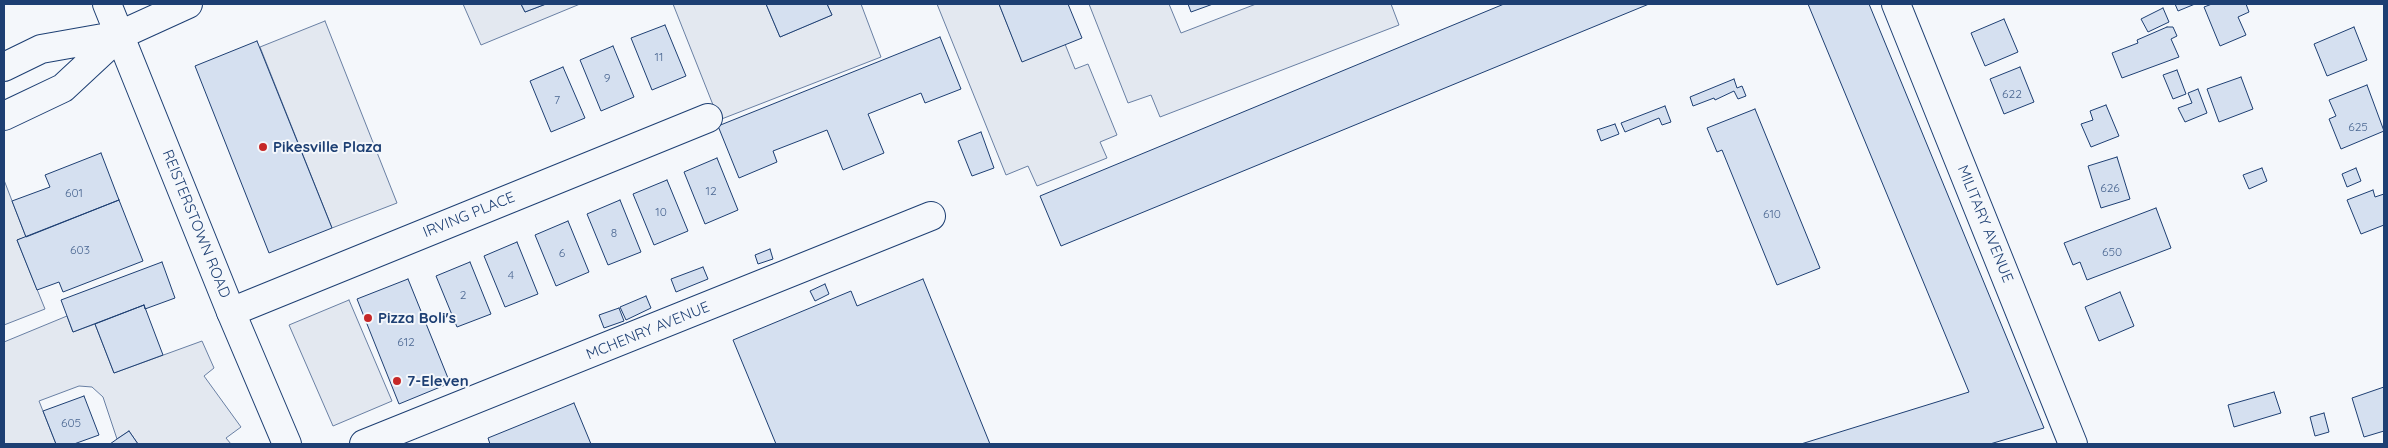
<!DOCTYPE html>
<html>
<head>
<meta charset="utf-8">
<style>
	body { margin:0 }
	#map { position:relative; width:2388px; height:448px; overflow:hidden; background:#f4f7fb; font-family:Quicksand,sans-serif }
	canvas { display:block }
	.frame { position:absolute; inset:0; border:5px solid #1d3f73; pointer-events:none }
</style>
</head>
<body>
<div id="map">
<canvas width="2388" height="448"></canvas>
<div class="frame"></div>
</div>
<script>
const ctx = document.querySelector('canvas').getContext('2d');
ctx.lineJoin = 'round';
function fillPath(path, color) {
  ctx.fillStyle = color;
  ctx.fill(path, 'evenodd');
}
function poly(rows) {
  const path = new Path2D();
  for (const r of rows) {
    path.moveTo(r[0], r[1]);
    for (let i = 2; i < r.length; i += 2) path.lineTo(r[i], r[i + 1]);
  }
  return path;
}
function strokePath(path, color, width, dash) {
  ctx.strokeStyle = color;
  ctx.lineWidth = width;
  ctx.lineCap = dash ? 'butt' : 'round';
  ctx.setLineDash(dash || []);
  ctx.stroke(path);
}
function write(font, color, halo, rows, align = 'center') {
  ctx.font = font + ' Quicksand,sans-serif';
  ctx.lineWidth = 4;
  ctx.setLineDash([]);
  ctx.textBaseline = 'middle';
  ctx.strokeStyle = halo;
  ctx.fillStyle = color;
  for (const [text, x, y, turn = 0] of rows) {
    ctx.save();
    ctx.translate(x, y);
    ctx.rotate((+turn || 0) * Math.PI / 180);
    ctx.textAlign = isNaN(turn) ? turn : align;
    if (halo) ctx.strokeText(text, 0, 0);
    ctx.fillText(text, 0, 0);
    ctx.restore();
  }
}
const parking = poly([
	[463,4,521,4,525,12,546,4,580,4,481,45,463,4],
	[673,4,766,4,780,37,832,15,827,4,861,4,881,57,719,120,673,4],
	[937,4,999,4,1022,61,1065,44,1075,69,1088,64,1117,135,1100,142,1107,158,1037,186,1028,166,1006,175,937,4],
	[1089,4,1169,4,1181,33,1256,4,1391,4,1399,25,1160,117,1151,95,1128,103,1089,4],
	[325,21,397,203,332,228,260,47,325,21],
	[4,180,26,237,17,240,45,309,4,325,4,180],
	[349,300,392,401,333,426,289,325,349,300],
	[67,316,73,332,95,324,114,373,202,341,214,368,204,376,241,427,226,438,231,444,138,444,129,431,117,439,103,397,92,387,79,386,39,401,56,444,4,444,4,342,67,316]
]);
const building = poly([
	[521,4,546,4,525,12,521,4],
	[766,4,827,4,832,15,780,37,766,4],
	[999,4,1068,4,1082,38,1022,62,999,4],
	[1188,4,1213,4,1191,12,1188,4],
	[1504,4,1649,4,1061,246,1040,196,1504,4],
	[1808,4,1869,4,2044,428,1990,444,1801,444,1969,392,1808,4],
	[2175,4,2195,4,2178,11,2175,4],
	[2212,4,2246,4,2249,12,2238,17,2246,35,2220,46,2204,7,2212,4],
	[2163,8,2169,22,2148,32,2141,19,2163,8],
	[2004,19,2018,52,1985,66,1971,33,2004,19],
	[665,25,686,76,652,90,631,38,665,25],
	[2167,27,2173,27,2177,36,2171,39,2179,57,2122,78,2112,53,2138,43,2137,40,2167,27],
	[2354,27,2367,60,2327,76,2314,44,2354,27],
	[940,37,961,89,925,103,921,93,868,114,884,153,843,170,827,130,773,151,777,162,739,178,718,126,940,37],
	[257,41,332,228,269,253,195,66,257,41],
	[613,46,634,97,601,111,580,60,613,46],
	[563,67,585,118,551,132,530,81,563,67],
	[2020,67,2034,102,2004,114,1990,79,2020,67],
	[2177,70,2186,94,2173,99,2163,75,2177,70],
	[2241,77,2253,109,2219,122,2207,89,2241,77],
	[1734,79,1737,88,1742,86,1746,96,1738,99,1734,91,1715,100,1714,98,1693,106,1690,97,1734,79],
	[2367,85,2384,131,2341,149,2329,119,2336,116,2329,100,2367,85],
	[2198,89,2207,113,2185,122,2178,108,2192,103,2188,93,2198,89],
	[2106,105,2119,136,2091,147,2081,124,2093,120,2090,111,2106,105],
	[1665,106,1671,122,1662,125,1659,118,1625,132,1621,123,1665,106],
	[1755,109,1820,268,1777,285,1722,150,1717,152,1707,128,1755,109],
	[1615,124,1619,134,1601,141,1597,130,1615,124],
	[981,132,994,168,972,176,958,141,981,132],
	[101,153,119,200,26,237,12,201,50,187,45,175,101,153],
	[2117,157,2130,199,2101,208,2088,166,2117,157],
	[717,158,738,210,705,224,684,172,717,158],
	[2262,168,2267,181,2249,189,2243,175,2262,168],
	[2356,168,2361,181,2347,187,2342,174,2356,168],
	[667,180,688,231,654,245,633,194,667,180],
	[2373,190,2375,197,2384,194,2384,225,2361,234,2347,200,2373,190],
	[119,200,143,261,63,292,59,282,37,290,17,240,119,200],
	[620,200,641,252,608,265,587,214,620,200],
	[2156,208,2171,248,2087,280,2080,262,2073,265,2064,243,2156,208],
	[568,221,589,272,556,286,535,235,568,221],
	[517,242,538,294,505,307,484,256,517,242],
	[770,249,773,259,758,264,755,255,770,249],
	[162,262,175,298,145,309,144,305,73,332,61,300,162,262],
	[470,262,491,314,457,327,436,276,470,262],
	[703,267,708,279,676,292,671,279,703,267],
	[408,279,450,383,399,404,357,299,408,279],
	[923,279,990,444,776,444,733,340,851,291,857,306,923,279],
	[825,284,829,294,815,301,810,291,825,284],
	[2120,292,2134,326,2099,341,2085,307,2120,292],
	[646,296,651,308,626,320,620,307,646,296],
	[144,305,163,355,114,373,95,324,144,305],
	[619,308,624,321,604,328,599,315,619,308],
	[2384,387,2384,431,2364,437,2352,398,2384,387],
	[2274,392,2281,413,2234,427,2228,405,2274,392],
	[84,396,99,435,74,444,56,444,43,411,84,396],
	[574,403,591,444,490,444,488,438,574,403],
	[2324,413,2329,432,2315,436,2310,417,2324,413],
	[129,431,138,444,110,444,117,439,129,431]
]);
const minor = poly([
	[1896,4,2073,444],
	[231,312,708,118],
	[364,444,931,216]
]);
const major = poly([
	[107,4,231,312,287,444],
	[4,67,41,49,120,35,188,4],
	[4,116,63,88,120,35]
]);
const markers = [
	[263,147,5,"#c62828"],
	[368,318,5,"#c62828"],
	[397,381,5,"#c62828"]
];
const numberNames = [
	["11",659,57],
	["9",607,78],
	["622",2012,94],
	["7",557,100],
	["625",2358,127],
	["626",2110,188],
	["12",711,191],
	["601",74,193],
	["10",661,212],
	["610",1772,214],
	["8",614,233],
	["603",80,250],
	["650",2112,252],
	["6",562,253],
	["4",511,275],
	["2",463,295],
	["612",406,342],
	["605",71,423]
];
const poiNames = [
	["Pikesville Plaza",273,147],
	["Pizza Boli's",378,318],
	["7-Eleven",407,381]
];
const streetNames = [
	["IRVING PLACE",469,215,-22],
	["REISTERSTOWN ROAD",196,224,68],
	["MILITARY AVENUE",1985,224,68],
	["MCHENRY AVENUE",648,331,-22]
];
fillPath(parking, '#e3e8f0');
strokePath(parking, '#687fa3', 1);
fillPath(building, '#d5e0f0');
strokePath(building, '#1d3f73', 1);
strokePath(minor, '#1d3f73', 30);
strokePath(major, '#1d3f73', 30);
strokePath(minor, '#f4f7fb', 28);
strokePath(major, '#f4f7fb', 28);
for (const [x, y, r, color] of markers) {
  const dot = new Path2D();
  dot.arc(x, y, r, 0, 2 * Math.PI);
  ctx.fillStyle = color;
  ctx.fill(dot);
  strokePath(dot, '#f4f7fb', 2);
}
write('12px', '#4b6792', null, numberNames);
write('bold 15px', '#1d3f73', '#f4f7fb', poiNames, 'left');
write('15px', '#1d3f73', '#f4f7fb', streetNames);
</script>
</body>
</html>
